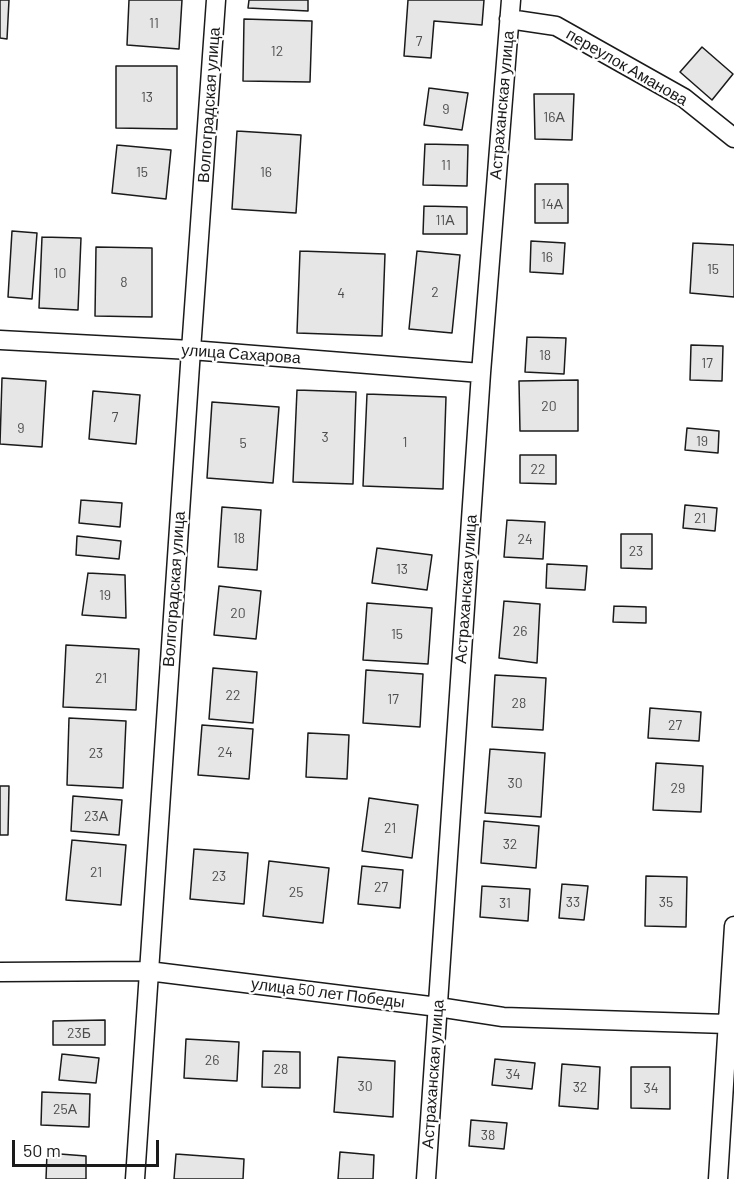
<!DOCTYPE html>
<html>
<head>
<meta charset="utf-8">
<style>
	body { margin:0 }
	#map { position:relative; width:734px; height:1179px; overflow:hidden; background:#fff; font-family:Barlow,sans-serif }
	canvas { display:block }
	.scale { position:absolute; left:12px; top:1140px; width:147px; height:27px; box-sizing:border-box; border:3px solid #1a1a1a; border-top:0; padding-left:8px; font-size:18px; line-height:21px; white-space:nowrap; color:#1a1a1a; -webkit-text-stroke:4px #fff; paint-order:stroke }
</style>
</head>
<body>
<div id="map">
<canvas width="734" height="1179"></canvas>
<div class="scale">50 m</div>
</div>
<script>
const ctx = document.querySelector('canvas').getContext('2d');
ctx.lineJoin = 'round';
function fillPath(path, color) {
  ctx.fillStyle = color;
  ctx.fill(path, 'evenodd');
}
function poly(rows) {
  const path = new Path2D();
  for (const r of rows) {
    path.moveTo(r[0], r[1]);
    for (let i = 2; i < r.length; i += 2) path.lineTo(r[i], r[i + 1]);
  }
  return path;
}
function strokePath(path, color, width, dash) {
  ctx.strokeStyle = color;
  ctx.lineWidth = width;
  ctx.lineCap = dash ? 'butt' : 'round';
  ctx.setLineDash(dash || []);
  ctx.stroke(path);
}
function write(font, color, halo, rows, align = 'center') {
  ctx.font = font + ' Barlow,sans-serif';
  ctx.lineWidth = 4.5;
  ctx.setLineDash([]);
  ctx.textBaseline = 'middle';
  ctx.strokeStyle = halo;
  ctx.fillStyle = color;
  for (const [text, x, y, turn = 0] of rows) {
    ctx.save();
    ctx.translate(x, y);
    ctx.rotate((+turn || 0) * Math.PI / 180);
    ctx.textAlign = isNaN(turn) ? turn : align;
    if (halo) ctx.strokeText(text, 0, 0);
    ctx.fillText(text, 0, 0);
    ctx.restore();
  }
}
const building = poly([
	[0,0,9,0,7,39,0,38,0,0],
	[129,0,182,0,179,49,127,45,129,0],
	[249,0,308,0,308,11,248,8,249,0],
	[408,0,484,0,482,25,434,21,431,58,404,56,408,0],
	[244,19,312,21,310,82,243,81,244,19],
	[702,47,733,74,712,100,680,72,702,47],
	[116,66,177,66,177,129,116,128,116,66],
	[429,88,468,93,462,130,424,125,429,88],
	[534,94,574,94,572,140,535,139,534,94],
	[237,131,301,135,296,213,232,209,237,131],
	[425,144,468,145,467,186,423,185,425,144],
	[117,145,171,150,166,199,112,193,117,145],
	[535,184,568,184,568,223,535,223,535,184],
	[424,206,467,207,467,234,423,234,424,206],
	[12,231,37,233,32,299,8,297,12,231],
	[42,237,81,238,78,310,39,308,42,237],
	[531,241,565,243,563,274,530,272,531,241],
	[693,243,734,245,734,297,690,293,693,243],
	[96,247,152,248,152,317,95,316,96,247],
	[300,251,385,254,382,336,297,333,300,251],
	[417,251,460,255,452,333,409,329,417,251],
	[527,337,566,338,564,374,525,372,527,337],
	[691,345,723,346,722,381,690,380,691,345],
	[2,378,46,381,42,447,0,444,2,378],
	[578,380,578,431,520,431,519,381,578,380],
	[297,390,356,392,353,484,293,482,297,390],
	[93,391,140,395,136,444,89,439,93,391],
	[367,394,446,397,443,489,363,486,367,394],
	[212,402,279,407,273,483,207,478,212,402],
	[687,428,719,431,718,453,685,450,687,428],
	[520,455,556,455,556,484,520,483,520,455],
	[81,500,122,503,120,527,79,523,81,500],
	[685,505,717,508,715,531,683,528,685,505],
	[222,507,261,510,257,570,218,567,222,507],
	[507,520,545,522,543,559,504,557,507,520],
	[621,534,652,534,652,569,621,568,621,534],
	[77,536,121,541,119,559,76,555,77,536],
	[377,548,432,555,427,590,372,583,377,548],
	[547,564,587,566,585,590,546,588,547,564],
	[88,573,125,575,126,618,82,615,88,573],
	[219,586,261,591,256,639,214,635,219,586],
	[504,601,540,604,537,663,499,658,504,601],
	[367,603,432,608,428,664,363,660,367,603],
	[614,606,646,607,646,623,613,622,614,606],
	[66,645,139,649,136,710,63,707,66,645],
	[213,668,257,672,253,723,209,719,213,668],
	[366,670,423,674,420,727,363,723,366,670],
	[495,675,546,678,543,730,492,727,495,675],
	[650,708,701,712,699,741,648,738,650,708],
	[69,718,126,721,123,788,67,785,69,718],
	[202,725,253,729,249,779,198,775,202,725],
	[308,733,349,735,347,779,306,777,308,733],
	[490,749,545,753,541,817,485,813,490,749],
	[656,763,703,766,701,812,653,810,656,763],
	[0,786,9,786,8,835,0,835,0,786],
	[73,796,122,800,119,835,71,831,73,796],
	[369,798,418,805,412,858,362,851,369,798],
	[484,821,539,826,536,868,481,863,484,821],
	[72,840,126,845,121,905,66,900,72,840],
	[194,849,248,853,244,904,190,899,194,849],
	[269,861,329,868,323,923,263,916,269,861],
	[362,866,403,870,400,908,358,904,362,866],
	[646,876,687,877,686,927,645,926,646,876],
	[562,884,588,886,584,920,559,918,562,884],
	[482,886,530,889,528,921,480,917,482,886],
	[105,1020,105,1045,53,1045,53,1021,105,1020],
	[186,1039,239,1042,237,1081,184,1078,186,1039],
	[263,1051,300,1052,300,1088,262,1087,263,1051],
	[62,1054,99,1058,96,1083,59,1080,62,1054],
	[338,1057,395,1061,393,1117,334,1112,338,1057],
	[495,1059,535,1063,532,1089,492,1085,495,1059],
	[562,1064,600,1067,598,1109,559,1106,562,1064],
	[631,1067,670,1067,670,1109,631,1108,631,1067],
	[42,1092,90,1094,89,1127,41,1125,42,1092],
	[471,1120,507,1123,504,1149,469,1146,471,1120],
	[340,1152,374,1155,373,1179,338,1179,340,1152],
	[47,1153,86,1156,86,1179,46,1179,47,1153],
	[176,1154,244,1159,243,1179,174,1179,176,1154]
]);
const street = poly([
	[509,19,556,26,684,98,734,138],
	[0,340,191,350,481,373],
	[0,972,148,971,438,1007,503,1017,727,1024],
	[135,1179,191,350,216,0],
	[426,1179,481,373,511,0],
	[718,1179,734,926]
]);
const numberNames = [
	["11",154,23],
	["7",419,41],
	["12",277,51],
	["13",147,97],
	["9",446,109],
	["16А",554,117],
	["11",446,165],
	["15",142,172],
	["16",266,172],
	["14А",552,204],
	["11А",445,220],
	["16",547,257],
	["15",713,269],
	["10",60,273],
	["8",124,282],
	["2",435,292],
	["4",341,293],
	["18",545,355],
	["17",707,363],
	["20",549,406],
	["7",115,417],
	["9",21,428],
	["3",325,437],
	["19",702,441],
	["1",405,442],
	["5",243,443],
	["22",538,469],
	["21",700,518],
	["18",239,538],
	["24",525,539],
	["23",636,551],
	["13",402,569],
	["19",105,595],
	["20",238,613],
	["26",520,631],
	["15",397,634],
	["21",101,678],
	["22",233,695],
	["17",393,699],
	["28",519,703],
	["27",675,725],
	["24",225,752],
	["23",96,753],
	["30",515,783],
	["29",678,788],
	["23А",96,816],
	["21",390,828],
	["32",510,844],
	["21",96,872],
	["23",219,876],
	["27",381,887],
	["25",296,892],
	["33",573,902],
	["35",666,902],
	["31",505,903],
	["23Б",79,1033],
	["26",212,1060],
	["28",281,1069],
	["34",513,1074],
	["30",365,1086],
	["32",580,1087],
	["34",651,1088],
	["25А",65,1109],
	["38",488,1135]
];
const streetNames = [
	["переулок Аманова",627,67,30],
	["Волгоградская улица",209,105,-86],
	["Астраханская улица",502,105,-85],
	["улица Сахарова",241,354,4],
	["Волгоградская улица",174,589,-86],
	["Астраханская улица",466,589,-86],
	["улица 50 лет Победы",328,993,7],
	["Астраханская улица",433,1074,-86]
];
fillPath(building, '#e6e6e6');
strokePath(building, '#1a1a1a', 1.5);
strokePath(street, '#1a1a1a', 21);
strokePath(street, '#fff', 18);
write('14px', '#4d4d4d', null, numberNames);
write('16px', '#1a1a1a', '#fff', streetNames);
</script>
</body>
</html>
